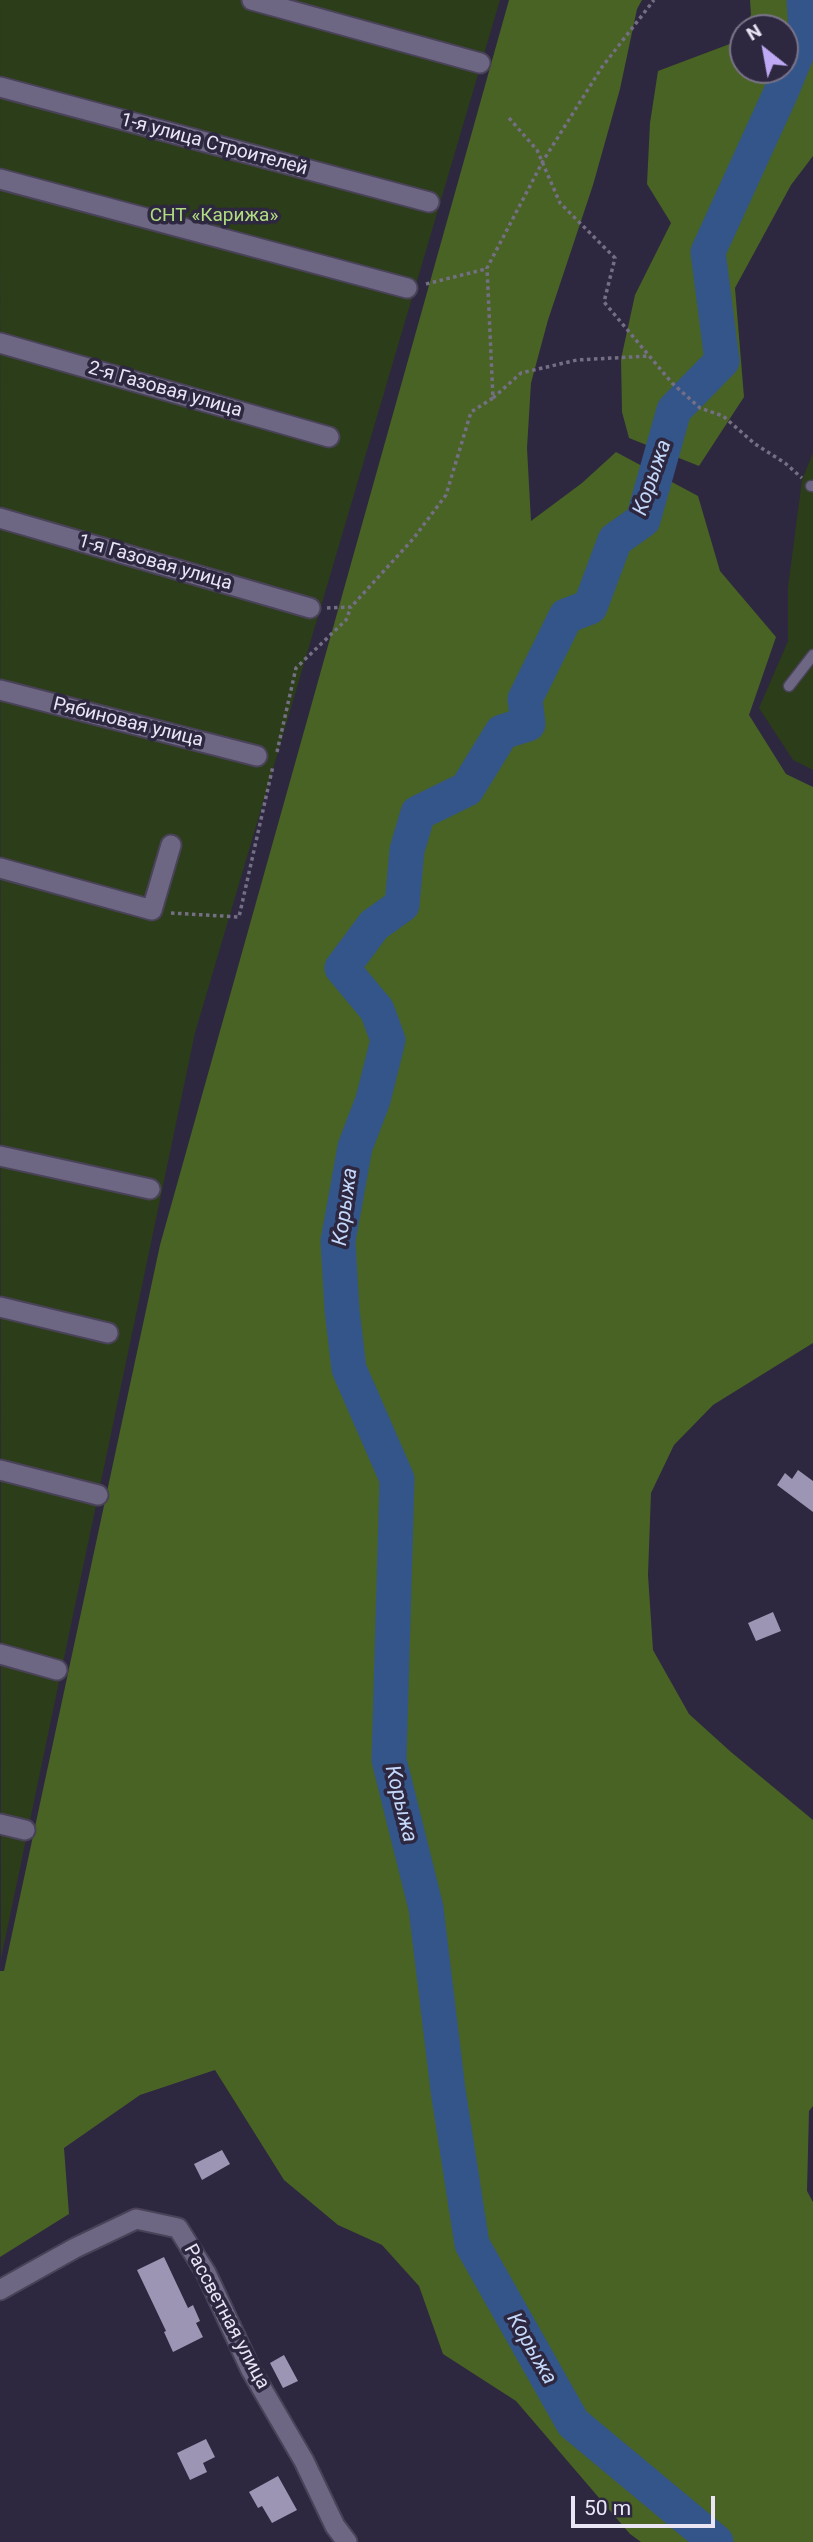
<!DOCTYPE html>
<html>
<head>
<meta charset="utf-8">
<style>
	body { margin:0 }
	#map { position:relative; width:813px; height:2542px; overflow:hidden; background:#2e2740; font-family:Roboto,sans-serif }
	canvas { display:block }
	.north { position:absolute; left:729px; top:14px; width:70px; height:70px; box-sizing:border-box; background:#2e2740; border:2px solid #797388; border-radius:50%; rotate:329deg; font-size:19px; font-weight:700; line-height:28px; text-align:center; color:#e9e5f5 }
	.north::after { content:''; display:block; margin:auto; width:24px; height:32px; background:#bfa9f4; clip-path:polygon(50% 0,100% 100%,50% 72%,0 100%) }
	.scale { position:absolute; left:571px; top:2496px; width:144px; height:32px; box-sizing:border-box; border:4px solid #e9e5f5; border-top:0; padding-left:9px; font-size:21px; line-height:24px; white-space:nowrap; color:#e9e5f5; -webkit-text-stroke:5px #2e2740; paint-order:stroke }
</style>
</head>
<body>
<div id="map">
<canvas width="813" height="2542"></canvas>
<div class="north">N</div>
<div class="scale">50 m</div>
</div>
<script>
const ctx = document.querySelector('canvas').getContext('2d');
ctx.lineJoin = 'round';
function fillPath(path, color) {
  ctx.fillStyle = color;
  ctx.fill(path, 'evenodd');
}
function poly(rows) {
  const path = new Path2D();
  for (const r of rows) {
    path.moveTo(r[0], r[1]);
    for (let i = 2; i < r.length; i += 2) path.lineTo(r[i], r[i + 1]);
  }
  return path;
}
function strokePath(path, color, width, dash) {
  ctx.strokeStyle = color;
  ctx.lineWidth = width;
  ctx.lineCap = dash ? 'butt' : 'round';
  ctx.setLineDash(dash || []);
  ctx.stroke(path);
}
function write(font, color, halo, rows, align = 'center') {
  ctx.font = font + ' Roboto,sans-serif';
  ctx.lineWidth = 7;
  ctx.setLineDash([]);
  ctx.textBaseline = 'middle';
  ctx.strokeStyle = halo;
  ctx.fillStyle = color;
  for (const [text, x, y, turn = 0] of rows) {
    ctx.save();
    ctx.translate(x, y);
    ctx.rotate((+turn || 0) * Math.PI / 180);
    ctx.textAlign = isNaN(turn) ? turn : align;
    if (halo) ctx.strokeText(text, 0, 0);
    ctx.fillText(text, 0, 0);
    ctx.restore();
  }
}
const green = poly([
	[0,0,500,0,195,1033,1,1959],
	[813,453,813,770,793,760,759,708,788,641,788,587,802,480]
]);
const forest = poly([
	[509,0,642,0,637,9,620,89,593,185,548,320,531,383,527,448,531,521,582,483,616,452,698,496,720,571,776,637,749,715,786,774,813,787,813,1343,713,1405,674,1445,651,1493,648,1575,653,1650,689,1714,731,1752,813,1820,813,2106,809,2111,807,2191,813,2202,813,2542,641,2542,630,2534,516,2401,443,2354,419,2286,382,2245,338,2225,284,2180,215,2070,140,2095,64,2148,69,2214,0,2257,0,1971,4,1971,160,1245],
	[750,0,813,0,813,156,791,185,735,288,744,397,699,466,629,438,622,412,621,359,635,295,671,223,647,184,650,123,658,71,735,42,743,29,743,70,785,70,785,28,743,28,751,15]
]);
const river = poly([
	[716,2542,573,2423,472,2244,448,2090,426,1908,389,1760,397,1479,349,1369,342,1310,338,1241,355,1147,373,1100,388,1040,377,1010,342,968,374,925,402,905,407,850,418,813,467,789,502,732,528,724,525,699,566,616,590,607,615,540,643,520,674,410,722,361,708,252,782,90,806,31,804,0]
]);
const building = poly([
	[798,1470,813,1481,813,1512,777,1485,785,1473,792,1479],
	[773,1612,781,1631,756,1641,748,1623],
	[222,2150,230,2164,202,2180,194,2164],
	[164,2257,188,2308,193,2305,200,2321,196,2323,203,2337,173,2352,164,2332,166,2331,137,2270],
	[284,2355,298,2381,283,2388,270,2363],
	[206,2439,215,2457,203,2463,207,2472,190,2480,177,2453],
	[278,2476,297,2510,272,2523,262,2506,258,2508,249,2492]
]);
const path = poly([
	[509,118,537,150,560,203,615,258,604,302,672,383,700,408,723,416,755,444,785,463,802,478],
	[426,284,486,269],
	[493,398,521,373,577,360,649,356],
	[327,608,351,607,413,539,446,495,471,412,493,398,487,268,543,161,602,67,654,0],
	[277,752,296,668,346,620,351,607],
	[171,913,239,917,273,766]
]);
const service = poly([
	[811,486,813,486],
	[789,686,813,655]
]);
const minor = poly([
	[252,0,480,63],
	[0,87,429,202],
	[0,179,407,288],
	[0,343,329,437],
	[0,518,310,608],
	[0,690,257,756],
	[0,868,152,910,171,845],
	[0,1156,150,1189],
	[0,1307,108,1333],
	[0,1470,98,1495],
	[0,1654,57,1670],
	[0,1824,25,1830],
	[0,2290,75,2248,136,2219,178,2228,206,2273,251,2370,304,2461,335,2526,347,2542]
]);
const streetNames = [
	["1-я улица Строителей",214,145,15],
	["2-я Газовая улица",165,390,16],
	["1-я Газовая улица",155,563,16],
	["Рябиновая улица",128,723,14],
	["Рассветная улица",226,2317,62]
];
const parkNames = [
	["СНТ «Карижа»",214,216]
];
const waterNames = [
	["Корыжа",653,478,-71],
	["Корыжа",346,1207,-82],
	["Корыжа",400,1804,76],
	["Корыжа",531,2349,60]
];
fillPath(green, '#2c3d19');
fillPath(forest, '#486324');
strokePath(river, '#34558a', 35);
fillPath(building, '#9c96b4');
strokePath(service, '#494258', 13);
strokePath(minor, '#494258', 23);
strokePath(path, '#756f85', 3.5, [3.5, 3.5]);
strokePath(service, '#6e6783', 10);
strokePath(minor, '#6e6783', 19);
write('19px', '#e9e5f5', '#2e2740', streetNames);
write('19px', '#b1dc82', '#2e2740', parkNames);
write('italic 21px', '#c4d8f9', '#2e2740', waterNames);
</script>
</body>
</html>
